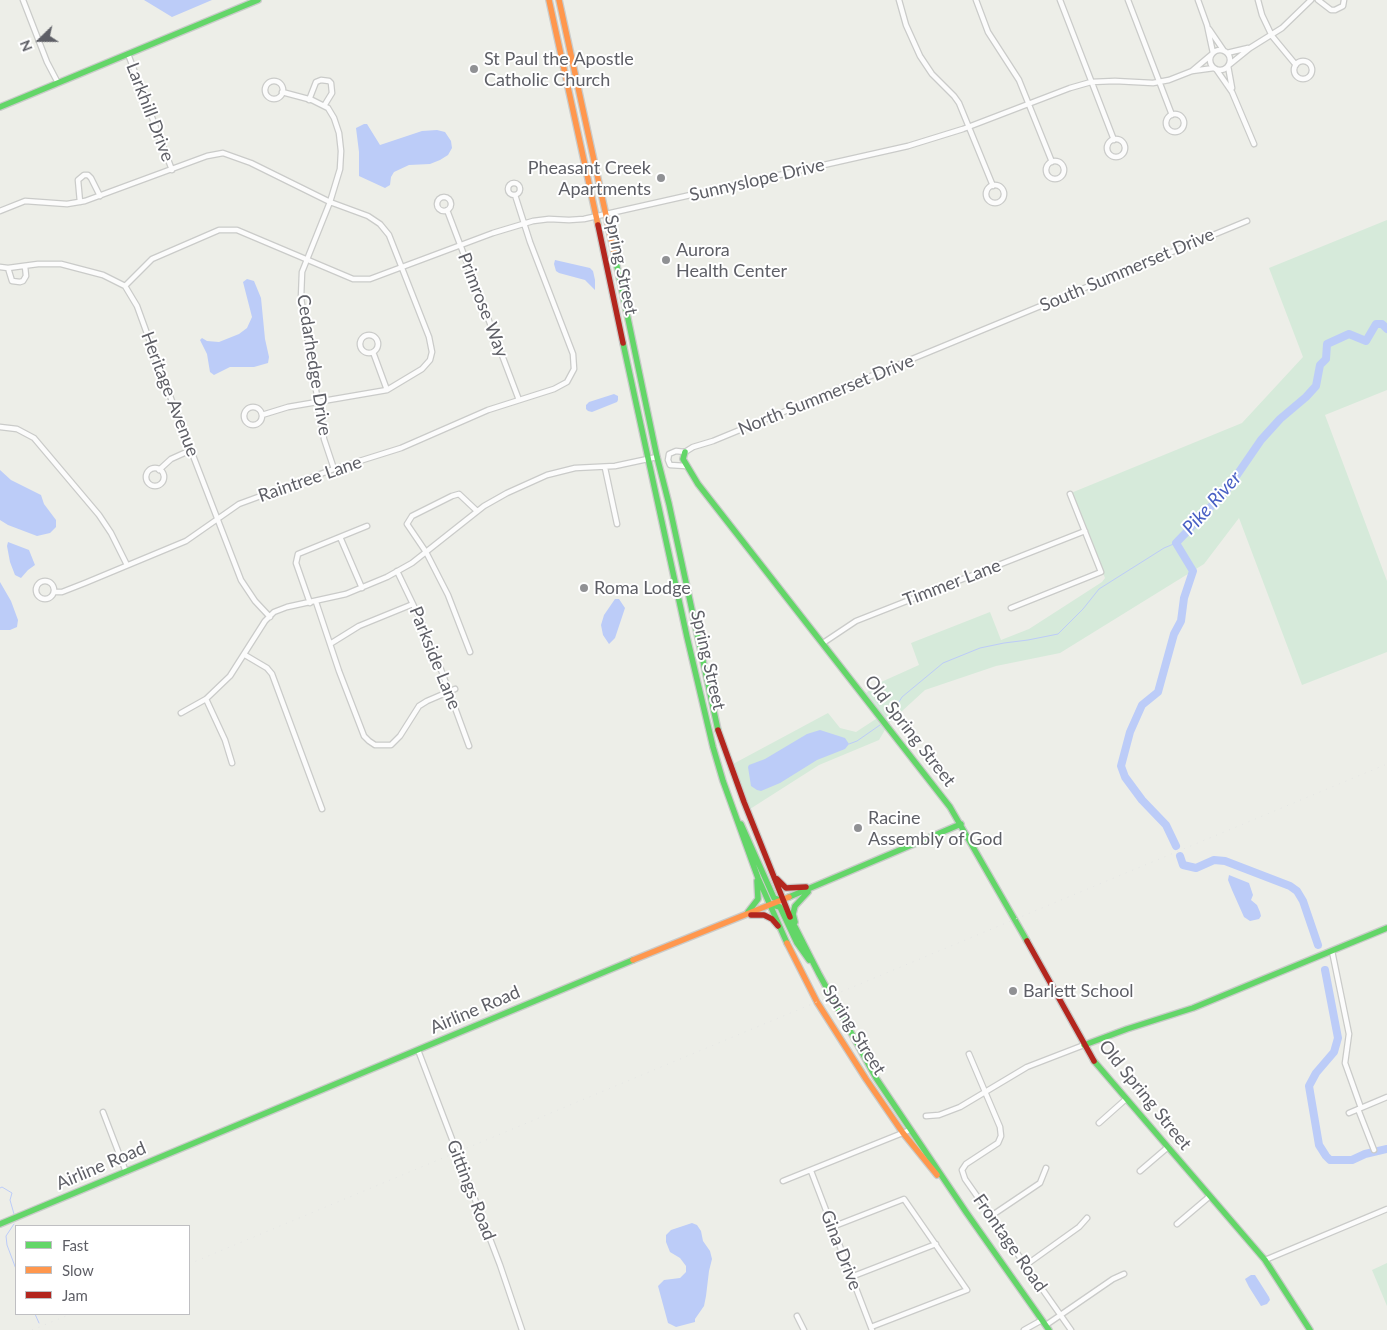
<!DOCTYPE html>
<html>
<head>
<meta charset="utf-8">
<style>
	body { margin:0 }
	#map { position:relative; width:1387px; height:1330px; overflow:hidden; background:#edeee8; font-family:Lato,sans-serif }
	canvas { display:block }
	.legend { position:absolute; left:15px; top:1225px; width:175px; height:90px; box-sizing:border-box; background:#fff; border:1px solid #bfbfc2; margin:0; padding:6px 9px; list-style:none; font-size:15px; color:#5e5f66 }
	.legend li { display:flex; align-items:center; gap:10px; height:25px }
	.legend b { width:25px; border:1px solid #bfbfc2 }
	.north { position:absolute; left:15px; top:15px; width:50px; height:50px; -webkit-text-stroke:4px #fff; paint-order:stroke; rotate:248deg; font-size:14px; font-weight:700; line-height:20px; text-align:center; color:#5e5f66 }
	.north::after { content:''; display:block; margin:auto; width:18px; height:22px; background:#5e5f66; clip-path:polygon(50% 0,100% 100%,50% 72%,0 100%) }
</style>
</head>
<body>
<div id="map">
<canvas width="1387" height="1330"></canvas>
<ul class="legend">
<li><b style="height:6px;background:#63d668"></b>Fast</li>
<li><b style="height:6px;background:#ff974d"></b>Slow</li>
<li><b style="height:6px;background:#b3261e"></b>Jam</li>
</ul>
<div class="north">N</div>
</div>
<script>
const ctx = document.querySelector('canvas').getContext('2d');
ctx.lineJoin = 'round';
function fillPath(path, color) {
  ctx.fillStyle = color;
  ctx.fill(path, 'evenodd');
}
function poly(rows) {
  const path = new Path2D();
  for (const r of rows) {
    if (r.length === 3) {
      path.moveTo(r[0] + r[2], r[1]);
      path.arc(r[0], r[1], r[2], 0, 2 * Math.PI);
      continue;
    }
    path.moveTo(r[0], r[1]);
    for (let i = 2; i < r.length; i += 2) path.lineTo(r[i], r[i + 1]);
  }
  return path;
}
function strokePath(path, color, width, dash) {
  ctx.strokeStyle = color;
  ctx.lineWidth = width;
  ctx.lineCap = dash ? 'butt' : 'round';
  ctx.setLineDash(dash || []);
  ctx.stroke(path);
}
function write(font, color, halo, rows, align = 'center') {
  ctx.font = font + ' Lato,sans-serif';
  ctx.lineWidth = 4;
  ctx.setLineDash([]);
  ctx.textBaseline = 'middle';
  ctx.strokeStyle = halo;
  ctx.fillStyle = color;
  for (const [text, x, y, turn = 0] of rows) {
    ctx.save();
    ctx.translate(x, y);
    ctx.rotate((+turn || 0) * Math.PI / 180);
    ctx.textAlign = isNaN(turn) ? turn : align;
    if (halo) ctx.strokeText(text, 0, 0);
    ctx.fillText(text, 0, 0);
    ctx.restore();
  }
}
const green = poly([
	[1387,220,1387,390,1325,415,1387,581,1387,652,1302,685,1239,518,1204,564,1060,653,996,666,925,690,889,723,879,740,819,765,750,809,733,764,828,713,840,728,856,732,882,715,866,693,879,683,919,665,911,643,990,612,1001,640,1029,629,1102,582,1105,578,1071,493,1242,423,1303,357,1269,268],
	[1387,1263,1387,1306,1372,1270]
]);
const water = poly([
	[144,0,212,0,172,17],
	[364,124,367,124,380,145,422,131,437,130,445,132,451,141,452,148,448,155,440,160,430,164,409,165,394,172,391,177,390,185,385,188,359,176,359,152,356,128],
	[555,260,590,268,593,271,595,280,595,290,585,280,559,273,556,271,554,264],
	[247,279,254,281,261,298,265,339,269,357,268,363,254,367,230,367,214,375,210,372,207,354,200,340,202,338,207,341,219,342,239,334,247,328,252,317,243,282],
	[614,394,618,396,618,400,617,402,592,412,588,411,586,409,586,405,589,402],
	[0,470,11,480,41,495,44,504,56,520,56,527,50,533,37,536,8,525,0,520],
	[8,542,29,550,35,565,28,570,21,578,15,575,10,562,7,546],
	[0,582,11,601,18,620,17,627,10,630,0,630],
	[615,599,619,599,625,608,615,638,609,644,603,635,601,625,604,615],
	[820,730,845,738,849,744,845,749,817,760,780,783,761,791,757,790,751,786,748,767,749,765,765,759,807,734],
	[1229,875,1249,883,1253,895,1251,900,1257,905,1260,912,1261,916,1259,919,1250,921,1244,917,1232,890,1228,880],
	[692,1223,697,1225,701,1231,703,1241,710,1251,712,1259,709,1271,706,1296,704,1306,695,1319,695,1322,676,1327,668,1323,658,1286,664,1280,680,1278,686,1272,686,1266,680,1258,670,1252,666,1242,666,1235,671,1230],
	[1251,1275,1255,1275,1269,1297,1270,1300,1267,1304,1261,1306,1249,1287,1245,1279]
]);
const stream = poly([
	[889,718,902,697,943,663,980,648,1004,643,1028,640,1058,634,1083,609,1099,589,1164,548,1176,543],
	[849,744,857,741,880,725],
	[0,1188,2,1187,12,1193,10,1200,14,1214],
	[14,1224,6,1236,7,1245,16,1269],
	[35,1314,39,1323]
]);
const river = poly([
	[1176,846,1166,825,1142,800,1125,777,1121,766,1130,732,1142,705,1158,692,1174,634,1181,621,1184,598,1193,571,1176,543,1226,491,1261,440,1280,419,1306,397,1316,386,1320,365,1326,359,1327,344,1349,334,1366,341,1376,324,1382,324,1387,329],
	[1180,856,1183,865,1196,868,1214,860,1225,861,1290,886,1297,891,1303,901,1318,945],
	[1325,970,1338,1038,1334,1052,1316,1073,1309,1086,1319,1145,1326,1156,1330,1160,1352,1160,1365,1154,1387,1149]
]);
const street = poly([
	[23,0,47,62,58,83],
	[899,0,906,25,920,56,932,74,954,96,959,103,993,186],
	[976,0,988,32,1019,80,1052,162],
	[1060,0,1114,140],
	[1128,0,1172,115],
	[1198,0,1207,25,1213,53],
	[1258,0,1262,15,1272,36,1296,65],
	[1318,0,1331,10,1335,10,1343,6,1344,0],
	[1209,29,1224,51],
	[1220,60,10],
	[1227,53,1248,48],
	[128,54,172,170],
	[1303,70,9],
	[1229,65,1250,48,1282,28,1311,0],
	[1228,66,1232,88],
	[1216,69,1232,92,1254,144],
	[1192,71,1211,55],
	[274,90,9],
	[282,92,312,100,328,108,334,118,339,133,341,151,340,169,330,202,302,272,301,298,324,439,334,469],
	[309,100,316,82,321,80,329,81,331,83,332,93,324,106],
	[1175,123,9],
	[1116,148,9],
	[1055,170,9],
	[514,189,6],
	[995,194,9],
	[444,204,7],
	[80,202,78,180,84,175,88,175,91,178,100,196],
	[447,210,519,400],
	[0,211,25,201,67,204,85,201,207,156,223,153,251,163,330,202,368,216,380,224,389,235,429,337,432,352,430,360,422,369,387,390,288,407,262,415],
	[0,267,8,268,38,264,61,264,103,275,125,286,137,306,165,383,241,580,255,601,270,617],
	[8,268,12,281,20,282,23,281,26,276,25,266],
	[125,286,152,259,219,230,237,230,353,279,370,279,493,233,533,221,549,219,569,220,584,219,908,146,963,129,1070,88,1091,82,1115,81,1153,83,1169,80,1192,71,1214,68],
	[369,344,9],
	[373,352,387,390],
	[253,416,9],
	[0,427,17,429,34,438,99,515,111,533,127,565],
	[686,466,670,465,668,460,669,454,676,451,685,452,693,447,713,441,1247,221],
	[605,468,617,524],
	[155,477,9],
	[159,470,171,459,191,450],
	[340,537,362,588],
	[397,571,423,625,436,656,469,746],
	[45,590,9],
	[54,592,62,592,85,583,186,541,239,504,334,469,401,448,488,410,554,389,567,382,574,369,573,354,530,242,515,195],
	[316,602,339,671,364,736,369,741,375,745,391,745,400,736,419,706,427,701,455,689],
	[310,603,296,563,298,554,367,526],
	[1011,608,1101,572,1070,494],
	[823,643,856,621,1085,531],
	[330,644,359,626,413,604],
	[470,652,448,595,426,552,407,524,412,516,452,496,459,494,477,511],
	[245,655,267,668,272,674,322,809],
	[206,699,225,740,232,763],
	[181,713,206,699,230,676,265,621,274,612,287,607,346,594,387,577,412,563,484,506,507,493,547,475,575,468,615,466,657,457],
	[1332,951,1349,1034,1345,1063,1361,1108],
	[418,1050,500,1265,522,1330],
	[969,1054,1000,1127,1001,1136,998,1143,966,1164,962,1170,965,1179,1071,1330],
	[1358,1109,1374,1150],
	[103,1112,126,1172],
	[1349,1113,1387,1097],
	[926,1116,939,1115,960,1107,1027,1067,1084,1045],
	[1099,1123,1126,1099],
	[811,1171,872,1330],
	[1140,1171,1168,1147],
	[783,1181,910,1130],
	[991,1216,1040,1183,1046,1168],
	[1177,1224,1210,1196],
	[832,1227,904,1199,967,1290,871,1327],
	[1265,1260,1387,1209],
	[1026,1265,1079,1227,1087,1218],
	[851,1277,936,1244],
	[797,1316,804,1330],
	[1046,1325,1113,1279,1124,1274],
	[1024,1330,1042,1320]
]);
const fast = poly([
	[0,107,258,0],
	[614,252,657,457,669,504,718,730],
	[623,343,687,637,713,747,723,781,758,878,787,943],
	[685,452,683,459,698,484,950,807,1027,941],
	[741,824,774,898,780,900],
	[789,897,961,824],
	[773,905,780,907,797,943,809,960],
	[748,912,758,899,757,881],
	[790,917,819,974,876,1078,966,1212,1049,1330],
	[795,922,793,914,795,906,808,892],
	[1084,1045,1127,1029,1193,1008,1387,928],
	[1094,1061,1265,1260,1310,1330],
	[0,1224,633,960]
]);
const slow = poly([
	[549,0,598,225],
	[559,0,614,252],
	[787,943,817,1002,866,1079,903,1133,937,1175],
	[633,960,789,897]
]);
const jam = poly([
	[598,225,623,343],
	[718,730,744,802,790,917],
	[777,879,786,888,806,887],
	[751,915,764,915,772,919,778,926],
	[1027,941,1094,1061]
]);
const rail = poly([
	[189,1264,1387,764],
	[32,1330,71,1314]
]);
const markers = [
	[474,69,5,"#909194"],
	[661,178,5,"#909194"],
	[666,260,5,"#909194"],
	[584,588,5,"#909194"],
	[858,828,5,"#909194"],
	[1013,991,5,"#909194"]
];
const poiNames = [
	["St Paul the Apostle",484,59],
	["Catholic Church",484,80],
	["Pheasant Creek",651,168,"right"],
	["Apartments",651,189,"right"],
	["Aurora",676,250],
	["Health Center",676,271],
	["Roma Lodge",594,588],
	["Racine",868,818],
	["Assembly of God",868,839],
	["Barlett School",1023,991]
];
const streetNames = [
	["Larkhill Drive",150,112,69],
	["Sunnyslope Drive",757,180,-13],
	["Spring Street",621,265,78],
	["South Summerset Drive",1127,270,-23],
	["Primrose Way",483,305,69],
	["Cedarhedge Drive",314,365,81],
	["Heritage Avenue",170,394,69],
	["North Summerset Drive",826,395,-22],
	["Raintree Lane",310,479,-19],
	["Timmer Lane",952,583,-21],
	["Parkside Lane",435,658,68],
	["Spring Street",708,660,77],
	["Old Spring Street",910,731,52],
	["Airline Road",475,1010,-23],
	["Spring Street",854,1030,58],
	["Old Spring Street",1145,1095,51],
	["Airline Road",101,1166,-23],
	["Gittings Road",471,1190,69],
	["Frontage Road",1010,1243,55],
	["Gina Drive",841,1250,69]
];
const waterNames = [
	["Pike River",1212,503,-48]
];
fillPath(green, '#d6eada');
fillPath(water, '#bcccf8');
strokePath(stream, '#bcccf8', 1);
strokePath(river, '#bcccf8', 8);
strokePath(street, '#cacbc9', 7);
strokePath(fast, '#cacbca', 8);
strokePath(slow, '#cacbca', 8);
strokePath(jam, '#cacbca', 8);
strokePath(street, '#fcfcfc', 4.5);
strokePath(fast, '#63d668', 5.5);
strokePath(slow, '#ff974d', 5.5);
strokePath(jam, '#b3261e', 5.5);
strokePath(rail, '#e4e5e4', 1, [1, 6]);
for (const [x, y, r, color] of markers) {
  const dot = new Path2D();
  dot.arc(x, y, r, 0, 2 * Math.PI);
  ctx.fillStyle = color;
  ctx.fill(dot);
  strokePath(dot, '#fff', 2);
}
write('18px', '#5e5f66', '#fff', poiNames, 'left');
write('18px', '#5e5f66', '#fff', streetNames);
write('italic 19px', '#485fc4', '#fff', waterNames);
</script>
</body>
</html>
